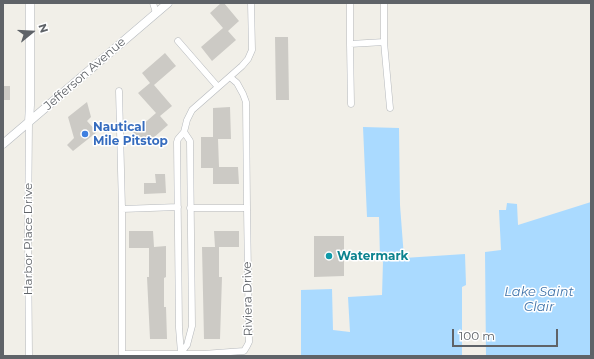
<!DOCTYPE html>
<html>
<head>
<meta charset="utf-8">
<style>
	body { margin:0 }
	#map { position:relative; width:594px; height:359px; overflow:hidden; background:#f1efe8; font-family:Montserrat,sans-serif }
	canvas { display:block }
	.frame { position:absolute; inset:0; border:4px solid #5f6368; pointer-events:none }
	.north { position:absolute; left:12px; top:12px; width:40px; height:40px; -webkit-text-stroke:3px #fff; paint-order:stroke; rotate:72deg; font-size:11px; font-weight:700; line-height:16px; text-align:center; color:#5f6368 }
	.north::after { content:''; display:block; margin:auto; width:14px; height:18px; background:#5f6368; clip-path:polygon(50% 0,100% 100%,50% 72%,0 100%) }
	.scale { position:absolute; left:452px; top:329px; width:106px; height:18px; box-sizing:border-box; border:2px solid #5f6368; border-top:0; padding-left:5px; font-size:12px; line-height:14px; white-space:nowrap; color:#5f6368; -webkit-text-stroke:3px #fff; paint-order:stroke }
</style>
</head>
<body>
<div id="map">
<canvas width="594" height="359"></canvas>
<div class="frame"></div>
<div class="north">N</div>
<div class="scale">100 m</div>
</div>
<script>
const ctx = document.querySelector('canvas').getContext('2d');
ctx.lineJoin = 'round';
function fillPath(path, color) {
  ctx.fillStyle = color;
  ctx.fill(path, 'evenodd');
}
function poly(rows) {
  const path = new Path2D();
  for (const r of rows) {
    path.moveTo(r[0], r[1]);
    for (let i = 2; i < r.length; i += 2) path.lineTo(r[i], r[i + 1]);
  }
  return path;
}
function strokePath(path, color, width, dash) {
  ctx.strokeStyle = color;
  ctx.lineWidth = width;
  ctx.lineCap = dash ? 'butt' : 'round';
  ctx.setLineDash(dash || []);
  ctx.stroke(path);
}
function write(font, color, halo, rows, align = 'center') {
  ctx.font = font + ' Montserrat,sans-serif';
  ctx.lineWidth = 3;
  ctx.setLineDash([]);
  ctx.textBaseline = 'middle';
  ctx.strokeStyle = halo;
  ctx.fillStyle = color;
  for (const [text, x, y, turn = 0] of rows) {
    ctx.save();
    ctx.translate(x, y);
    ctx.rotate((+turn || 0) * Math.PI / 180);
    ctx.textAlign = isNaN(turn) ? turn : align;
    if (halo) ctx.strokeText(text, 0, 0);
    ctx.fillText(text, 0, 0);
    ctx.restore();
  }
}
const water = poly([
	[363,127,399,128,400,205,404,258,465,254,466,285,462,287,462,356,301,356,301,290,332,289,333,330,350,332,348,297,382,295,383,262,380,259,379,217,367,217],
	[591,202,591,356,486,356,485,252,501,250,499,210,506,210,507,203,517,204,518,225]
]);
const building = poly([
	[221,3,224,3,239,21,228,31,236,40,212,61,201,47,223,28,210,13],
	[275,37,288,37,289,100,276,100],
	[165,53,176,66,154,85,172,106,160,116,168,125,144,146,133,133,156,113,138,93,150,83,142,73],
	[3,86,10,86,10,100,3,100],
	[87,102,91,117,87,121,97,132,73,151,67,145,74,138,68,117],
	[230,107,231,139,218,139,219,167,238,167,239,184,213,184,213,168,201,168,201,137,213,137,213,108],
	[155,174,165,174,166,193,144,194,144,183,156,183],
	[129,231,153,231,154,247,166,246,166,277,164,278,164,307,166,307,167,339,150,339,147,277,149,277,149,248,129,248],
	[214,231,239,231,239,247,219,247,219,277,222,277,220,339,204,339,202,247,215,247],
	[314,236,344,236,344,276,314,277]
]);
const minor = poly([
	[153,3,156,13],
	[350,3,350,44],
	[384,3,384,42,390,108],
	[178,41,218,87],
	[230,77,237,83,243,94,246,102,247,208],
	[119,91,122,209,122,354,203,354,244,351,247,346,249,342,247,208,190,208],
	[351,104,350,44,384,42],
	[29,122,28,234,29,356],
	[122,209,178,207],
	[181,353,179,328,177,142,178,139,184,132,187,120,192,110,242,66,248,59,252,50,251,3],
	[180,354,187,345,192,326,190,141,184,132]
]);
const secondary = poly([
	[29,122,30,105,30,3],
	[3,144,168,3]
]);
const markers = [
	[85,134,4,"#3f7fe0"],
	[329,256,4,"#0f9aa8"]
];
const streetNames = [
	["Jefferson Avenue",85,74,-41],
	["Harbor Place Drive",28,239,-90],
	["Riviera Drive",248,299,-91]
];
const shopNames = [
	["Nautical",93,127],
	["Mile Pitstop",93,141]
];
const cultureNames = [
	["Watermark",337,256]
];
const waterNames = [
	["Lake Saint",539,292],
	["Clair",539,307]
];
fillPath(water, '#aadaff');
fillPath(building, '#cccac5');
strokePath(minor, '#b5b8bc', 7);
strokePath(secondary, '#b6babf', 9);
strokePath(minor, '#fff', 6);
strokePath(secondary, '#fff', 8);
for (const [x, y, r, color] of markers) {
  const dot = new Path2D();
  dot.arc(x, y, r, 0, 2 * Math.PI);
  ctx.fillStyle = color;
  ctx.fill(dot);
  strokePath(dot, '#fff', 1.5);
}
write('12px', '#5f6368', '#fff', streetNames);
write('bold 12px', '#366cbe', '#fff', shopNames, 'left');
write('bold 12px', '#0d838f', '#fff', cultureNames, 'left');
write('italic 13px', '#4174aa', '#fff', waterNames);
</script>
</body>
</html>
